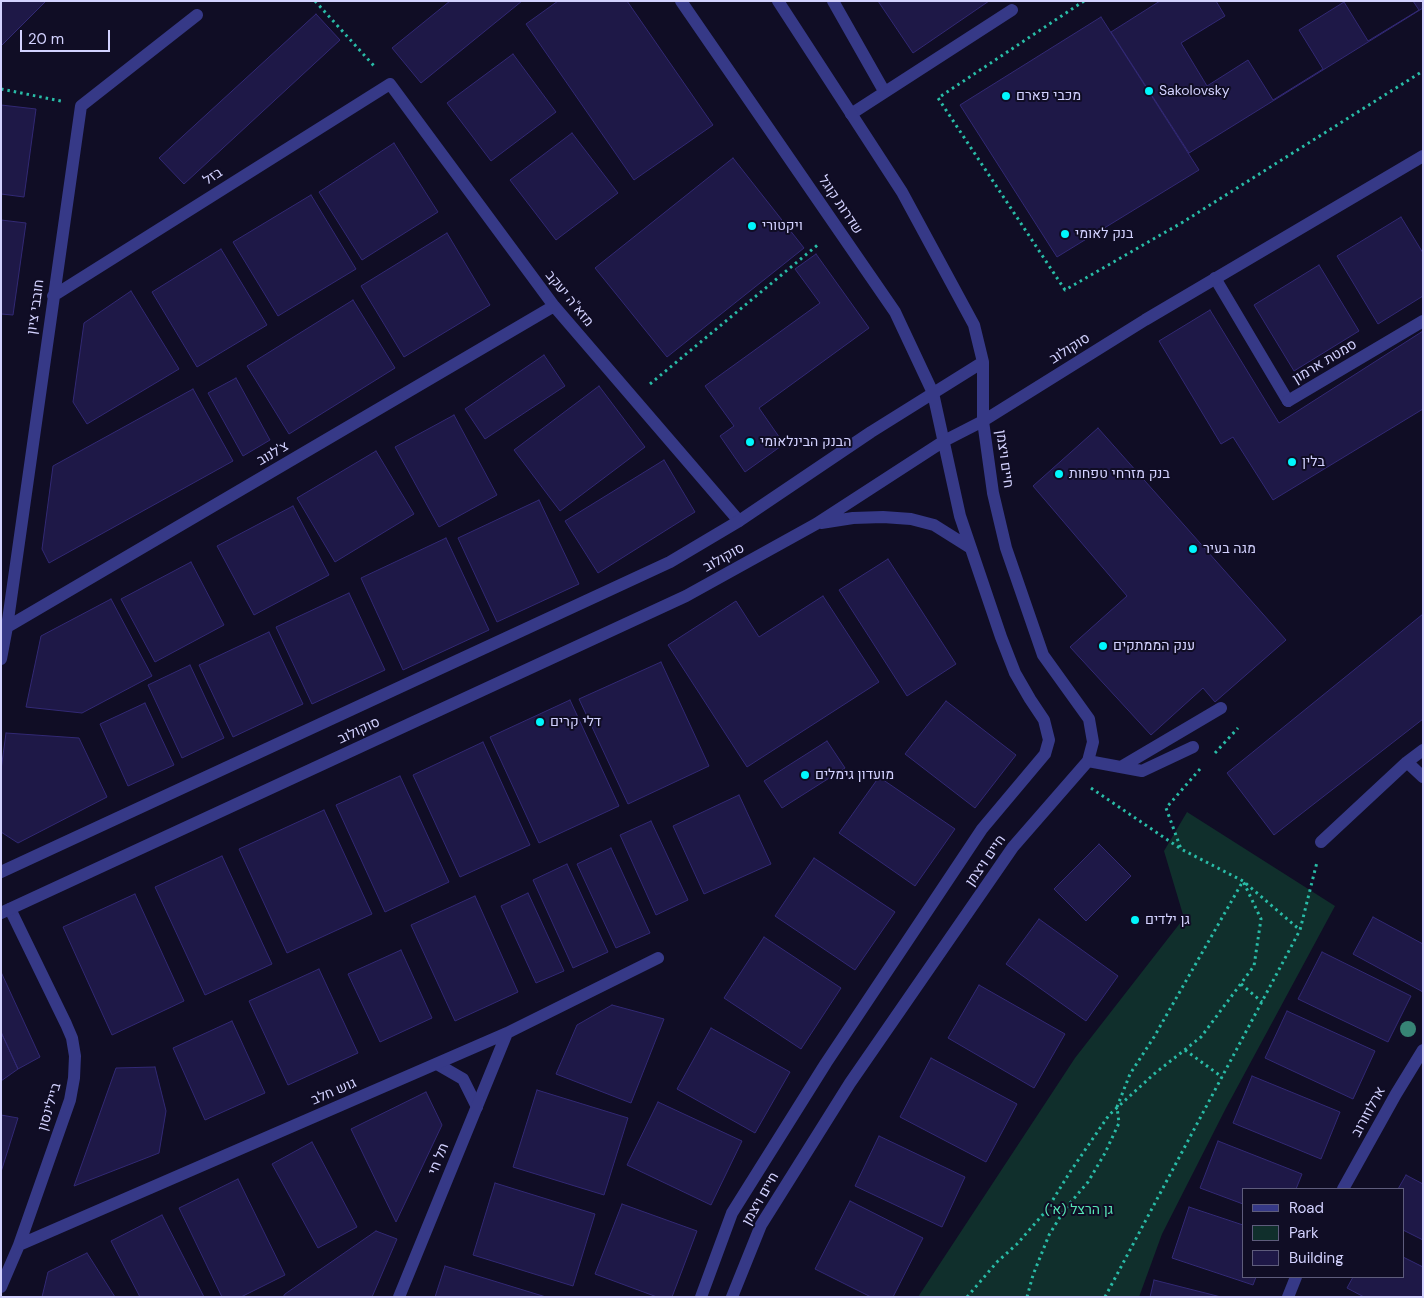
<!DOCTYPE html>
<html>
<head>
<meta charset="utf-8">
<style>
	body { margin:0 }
	#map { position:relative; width:1424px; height:1298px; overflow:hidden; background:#100d25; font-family:"DM Sans",sans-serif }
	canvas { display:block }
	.frame { position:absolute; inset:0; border:2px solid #d3d2ff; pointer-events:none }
	.legend { position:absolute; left:1242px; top:1188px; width:162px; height:90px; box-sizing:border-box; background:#100d25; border:1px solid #5e5c7c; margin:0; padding:6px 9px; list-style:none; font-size:15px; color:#d3d2ff }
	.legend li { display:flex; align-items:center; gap:10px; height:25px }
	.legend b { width:25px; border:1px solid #5e5c7c }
	.scale { position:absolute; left:20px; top:30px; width:90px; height:22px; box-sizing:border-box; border:2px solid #d3d2ff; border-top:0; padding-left:6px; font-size:15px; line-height:18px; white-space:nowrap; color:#d3d2ff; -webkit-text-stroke:4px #100d25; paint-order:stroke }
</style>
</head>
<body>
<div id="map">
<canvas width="1424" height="1298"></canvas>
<div class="frame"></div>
<ul class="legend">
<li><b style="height:6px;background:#363987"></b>Road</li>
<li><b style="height:14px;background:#102f2c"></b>Park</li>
<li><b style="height:14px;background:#1e1847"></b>Building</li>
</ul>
<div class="scale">20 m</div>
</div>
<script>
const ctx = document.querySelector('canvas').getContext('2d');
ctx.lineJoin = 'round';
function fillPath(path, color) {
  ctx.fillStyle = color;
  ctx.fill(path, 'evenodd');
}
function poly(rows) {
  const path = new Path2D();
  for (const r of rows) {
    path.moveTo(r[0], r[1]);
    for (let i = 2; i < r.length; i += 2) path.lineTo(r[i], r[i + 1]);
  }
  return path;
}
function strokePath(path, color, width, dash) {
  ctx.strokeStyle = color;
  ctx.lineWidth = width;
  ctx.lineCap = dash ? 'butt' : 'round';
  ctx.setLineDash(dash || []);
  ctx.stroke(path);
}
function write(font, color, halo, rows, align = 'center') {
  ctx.font = font + ' "DM Sans",Heebo,sans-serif';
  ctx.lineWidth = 4;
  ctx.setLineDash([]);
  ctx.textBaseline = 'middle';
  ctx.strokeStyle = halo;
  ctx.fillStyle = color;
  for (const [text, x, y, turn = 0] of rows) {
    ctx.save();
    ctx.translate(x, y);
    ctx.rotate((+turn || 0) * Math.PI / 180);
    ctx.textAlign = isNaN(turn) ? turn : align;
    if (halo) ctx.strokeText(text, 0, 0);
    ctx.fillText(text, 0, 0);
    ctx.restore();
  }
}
const green = poly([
	[1187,812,1335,906,1226,1108,1162,1234,1139,1297,918,1297,1075,1058,1184,918,1164,851]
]);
const building = poly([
	[1,1,46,1,1,46,1,1],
	[450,1,522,1,421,83,392,48,450,1],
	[558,1,627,1,713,125,634,180,526,24,558,1],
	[878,1,989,1,913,53,878,1],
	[1160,1,1423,1,1423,8,1189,153,1111,32,1160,1],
	[1216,1,1413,1,1419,10,1368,41,1344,2,1299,30,1323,69,1273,100,1248,60,1207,86,1181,43,1225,16,1216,1],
	[316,14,340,40,184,184,159,158,316,14],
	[1101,17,1199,170,1057,257,960,105,1101,17],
	[513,54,556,112,491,161,447,103,513,54],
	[1,105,36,109,24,197,1,194,1,105],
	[572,133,618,193,556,240,510,180,572,133],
	[394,143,438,212,362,260,319,192,394,143],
	[733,158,804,248,667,357,595,268,733,158],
	[311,195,356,269,278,316,233,242,311,195],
	[1401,217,1423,253,1423,296,1378,324,1337,256,1401,217],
	[1,220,26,223,13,315,1,314,1,220],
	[447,233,490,305,404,357,361,286,447,233],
	[221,249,267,325,197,367,152,292,221,249],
	[816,254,869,328,759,408,784,444,745,472,720,436,734,426,705,386,820,303,795,269,816,254],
	[1319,265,1359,331,1294,371,1254,305,1319,265],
	[131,291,179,369,87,424,73,402,84,323,131,291],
	[353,300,395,368,289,434,247,366,353,300],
	[1210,310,1279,423,1423,331,1423,409,1273,500,1233,437,1221,444,1159,341,1210,310],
	[544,355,565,386,485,439,465,409,544,355],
	[236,378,270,440,243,456,208,393,236,378],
	[599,386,645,447,560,511,514,450,599,386],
	[193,389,233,461,49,563,42,549,53,466,193,389],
	[454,415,497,495,439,527,395,447,454,415],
	[1098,428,1286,640,1215,702,1203,688,1151,735,1070,647,1127,596,1033,486,1098,428],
	[376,451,414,514,335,562,297,498,376,451],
	[664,460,695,512,598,573,565,521,664,460],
	[539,500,579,584,497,622,458,538,539,500],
	[293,506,329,575,254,615,217,546,293,506],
	[446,538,489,630,403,670,361,578,446,538],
	[888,559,956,664,907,696,839,590,888,559],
	[191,562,224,625,155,662,121,599,191,562],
	[349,593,385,670,312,704,276,627,349,593],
	[823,596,879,682,747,767,668,645,736,601,759,637,823,596],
	[111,599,152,676,82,713,26,707,41,636,111,599],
	[1423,614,1423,719,1274,835,1227,773,1423,614],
	[269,632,303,704,233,737,199,665,269,632],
	[661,662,709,766,628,804,579,699,661,662],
	[190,665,224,738,182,758,148,685,190,665],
	[570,700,619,806,539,843,490,737,570,700],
	[946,701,1016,755,975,808,905,754,946,701],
	[145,703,174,765,128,786,100,724,145,703],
	[6,733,79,738,107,797,18,843,1,832,1,770,6,733],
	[827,741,845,768,782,808,764,781,827,741],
	[483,742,530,845,460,877,413,775,483,742],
	[400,776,449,882,385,912,336,805,400,776],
	[879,777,955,829,915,886,839,833,879,777],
	[739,795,771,864,704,894,673,826,739,795],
	[324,810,372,914,287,953,239,849,324,810],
	[651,821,688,900,656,915,620,835,651,821],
	[1099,844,1131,876,1086,921,1054,889,1099,844],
	[611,848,650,933,616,948,577,864,611,848],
	[222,856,272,964,205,995,155,887,222,856],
	[814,858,895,912,855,970,775,916,814,858],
	[567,864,608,952,573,968,533,880,567,864],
	[528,893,564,971,536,983,501,906,528,893],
	[135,894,184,1001,112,1035,63,927,135,894],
	[475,896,518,992,455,1021,411,925,475,896],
	[1373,917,1423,944,1423,992,1353,954,1373,917],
	[1039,919,1118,976,1086,1021,1006,964,1039,919],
	[764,937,841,988,801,1049,724,998,764,937],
	[401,950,432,1018,380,1042,348,974,401,950],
	[1322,952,1411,996,1388,1042,1298,999,1322,952],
	[319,969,358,1053,288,1085,249,1001,319,969],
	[1,972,40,1057,18,1069,1,1032,1,972],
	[979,985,1065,1034,1034,1088,948,1038,979,985],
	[612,1005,664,1019,631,1103,556,1074,577,1025,612,1005],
	[1287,1011,1375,1051,1353,1099,1265,1058,1287,1011],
	[232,1021,265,1093,205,1120,173,1048,232,1021],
	[711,1028,790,1072,755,1133,677,1089,711,1028],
	[1,1032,18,1069,1,1081,1,1032],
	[931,1058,1017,1104,986,1162,900,1117,931,1058],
	[155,1067,166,1111,159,1153,74,1186,116,1068,155,1067],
	[1252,1076,1340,1112,1321,1159,1233,1123,1252,1076],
	[537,1090,628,1118,604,1195,513,1167,537,1090],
	[426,1092,442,1125,396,1222,351,1129,426,1092],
	[658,1102,742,1141,711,1205,627,1165,658,1102],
	[1,1115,18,1118,1,1172,1,1115],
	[879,1136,965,1177,942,1227,855,1186,879,1136],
	[1218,1141,1302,1174,1296,1189,1243,1189,1243,1204,1200,1188,1218,1141],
	[312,1142,357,1227,318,1248,272,1164,312,1142],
	[1406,1175,1423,1184,1423,1240,1403,1230,1403,1189,1398,1189,1406,1175],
	[238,1179,285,1275,241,1297,222,1297,179,1208,238,1179],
	[495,1183,595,1214,573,1286,473,1255,495,1183],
	[850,1201,923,1238,893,1297,871,1297,815,1269,850,1201],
	[622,1204,697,1231,672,1297,657,1297,595,1274,622,1204],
	[1189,1207,1243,1225,1243,1277,1256,1277,1253,1285,1172,1258,1189,1207],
	[162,1215,204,1297,140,1297,111,1241,162,1215],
	[376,1231,397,1239,372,1297,283,1297,285,1294,376,1231],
	[87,1253,115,1297,42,1297,48,1272,87,1253],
	[1403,1257,1423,1267,1423,1297,1364,1297,1347,1288,1353,1277,1403,1277,1403,1257],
	[445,1266,546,1297,435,1297,445,1266],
	[1154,1280,1221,1297,1150,1297,1154,1280]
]);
const path = poly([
	[315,1,375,67],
	[1084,1,938,98,1065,290,1183,222,1423,71],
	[1,89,61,101],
	[650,384,820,243],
	[1215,753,1238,728],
	[1200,769,1166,808,1181,849,1243,881,1300,930],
	[1091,788,1181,849],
	[1241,984,1262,1002],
	[1185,1050,1222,1077],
	[967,1297,997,1262,1017,1244,1046,1211,1070,1172,1109,1115,1154,1074,1201,1037,1254,966,1261,919,1243,881],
	[1027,1297,1033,1275,1049,1235,1065,1209,1088,1182,1105,1153,1119,1123,1117,1107,1130,1074,1154,1037,1243,881],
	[1105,1297,1300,930,1317,862]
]);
const service = poly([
	[833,1,884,91],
	[851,114,1012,10],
	[1088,761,1142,771,1193,747],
	[1407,762,1423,777],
	[1121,767,1221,708],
	[1321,842,1407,762,1423,750],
	[437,1064,463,1079,477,1107]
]);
const pedestrian = poly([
	[1215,278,1288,401]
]);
const minor = poly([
	[53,296,390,84,554,306,739,521],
	[1288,401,1423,321],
	[7,627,554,306],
	[1,659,7,627,81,106,197,15],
	[1343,1189,1396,1094,1423,1050],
	[19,1245,507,1033,658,958],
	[1,1287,19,1245,70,1100,74,1078,75,1056,72,1038,66,1024,10,909],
	[399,1297,507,1033],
	[1288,1297,1296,1277]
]);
const tertiary = poly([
	[681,1,895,312,933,393,960,516,1001,637,1015,673,1030,699,1044,720,1049,740,1045,754,982,829,826,1063,732,1213,701,1297],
	[821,523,853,518,883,517,911,519,934,525,969,547],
	[1,872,670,562,739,521,871,432,983,362],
	[1,913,686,596,816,524,944,441,983,421,1145,320,1423,156],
	[732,1297,761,1225,850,1083,1013,847,1088,761,1093,742,1089,719,1043,655,1006,548,993,493,983,421,983,362,974,325,902,192,778,1]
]);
const trees = [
	[1408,1029]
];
const markers = [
	[1149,91,5,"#00f7fd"],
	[1006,96,5,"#00f7fd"],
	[752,226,5,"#00f7fd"],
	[1065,234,5,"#00f7fd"],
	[750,442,5,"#00f7fd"],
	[1292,462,5,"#00f7fd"],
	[1059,474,5,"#00f7fd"],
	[1193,549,5,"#00f7fd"],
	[1103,646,5,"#00f7fd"],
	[540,722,5,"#00f7fd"],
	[805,775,5,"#00f7fd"],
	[1135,920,5,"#00f7fd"]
];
const poiNames = [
	["Sakolovsky",1159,91],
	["מכבי פארם",1016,96],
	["ויקטורי",762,226],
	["בנק לאומי",1075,234],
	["הבנק הבינלאומי",760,442],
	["בלין",1302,462],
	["בנק מזרחי טפחות",1069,474],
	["מגה בעיר",1203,549],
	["ענק הממתקים",1113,646],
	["דלי קרים",550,722],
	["מועדון גימלים",815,775],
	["גן ילדים",1145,920]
];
const streetNames = [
	["בזל",213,177,-32],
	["שדרות קוגל",840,205,56],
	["מזא\"ה יעקב",569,299,51],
	["חובבי ציון",36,307,-82],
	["סוקולוב",1070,349,-32],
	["סמטת ארמון",1325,362,-31],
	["צ'לנוב",273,454,-30],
	["חיים ויצמן",1004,459,82],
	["סוקולוב",724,558,-29],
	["סוקולוב",359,731,-25],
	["חיים ויצמן",986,861,-55],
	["גוש חלב",334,1092,-23],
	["ביילינסון",50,1107,-73],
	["ארלוזורוב",1369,1112,-61],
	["תל חי",439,1159,-68],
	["חיים ויצמן",761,1199,-60]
];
const parkNames = [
	["גן הרצל (א')",1079,1210]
];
fillPath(green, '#102f2c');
fillPath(building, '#1e1847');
strokePath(building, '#322974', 1);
strokePath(path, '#29bca7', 3, [2.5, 4]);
strokePath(service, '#363987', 12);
strokePath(pedestrian, '#363987', 12);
strokePath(minor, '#363987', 12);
strokePath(tertiary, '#363987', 12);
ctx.fillStyle = '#378475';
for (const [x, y] of trees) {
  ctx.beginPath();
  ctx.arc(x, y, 8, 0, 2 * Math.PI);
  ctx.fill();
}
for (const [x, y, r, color] of markers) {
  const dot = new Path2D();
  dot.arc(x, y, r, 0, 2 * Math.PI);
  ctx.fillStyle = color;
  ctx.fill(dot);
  strokePath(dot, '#100d25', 2);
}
write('14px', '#d3d2ff', '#100d25', poiNames, 'left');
write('14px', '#d3d2ff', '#100d25', streetNames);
write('14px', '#57e5b6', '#100d25', parkNames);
</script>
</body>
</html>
